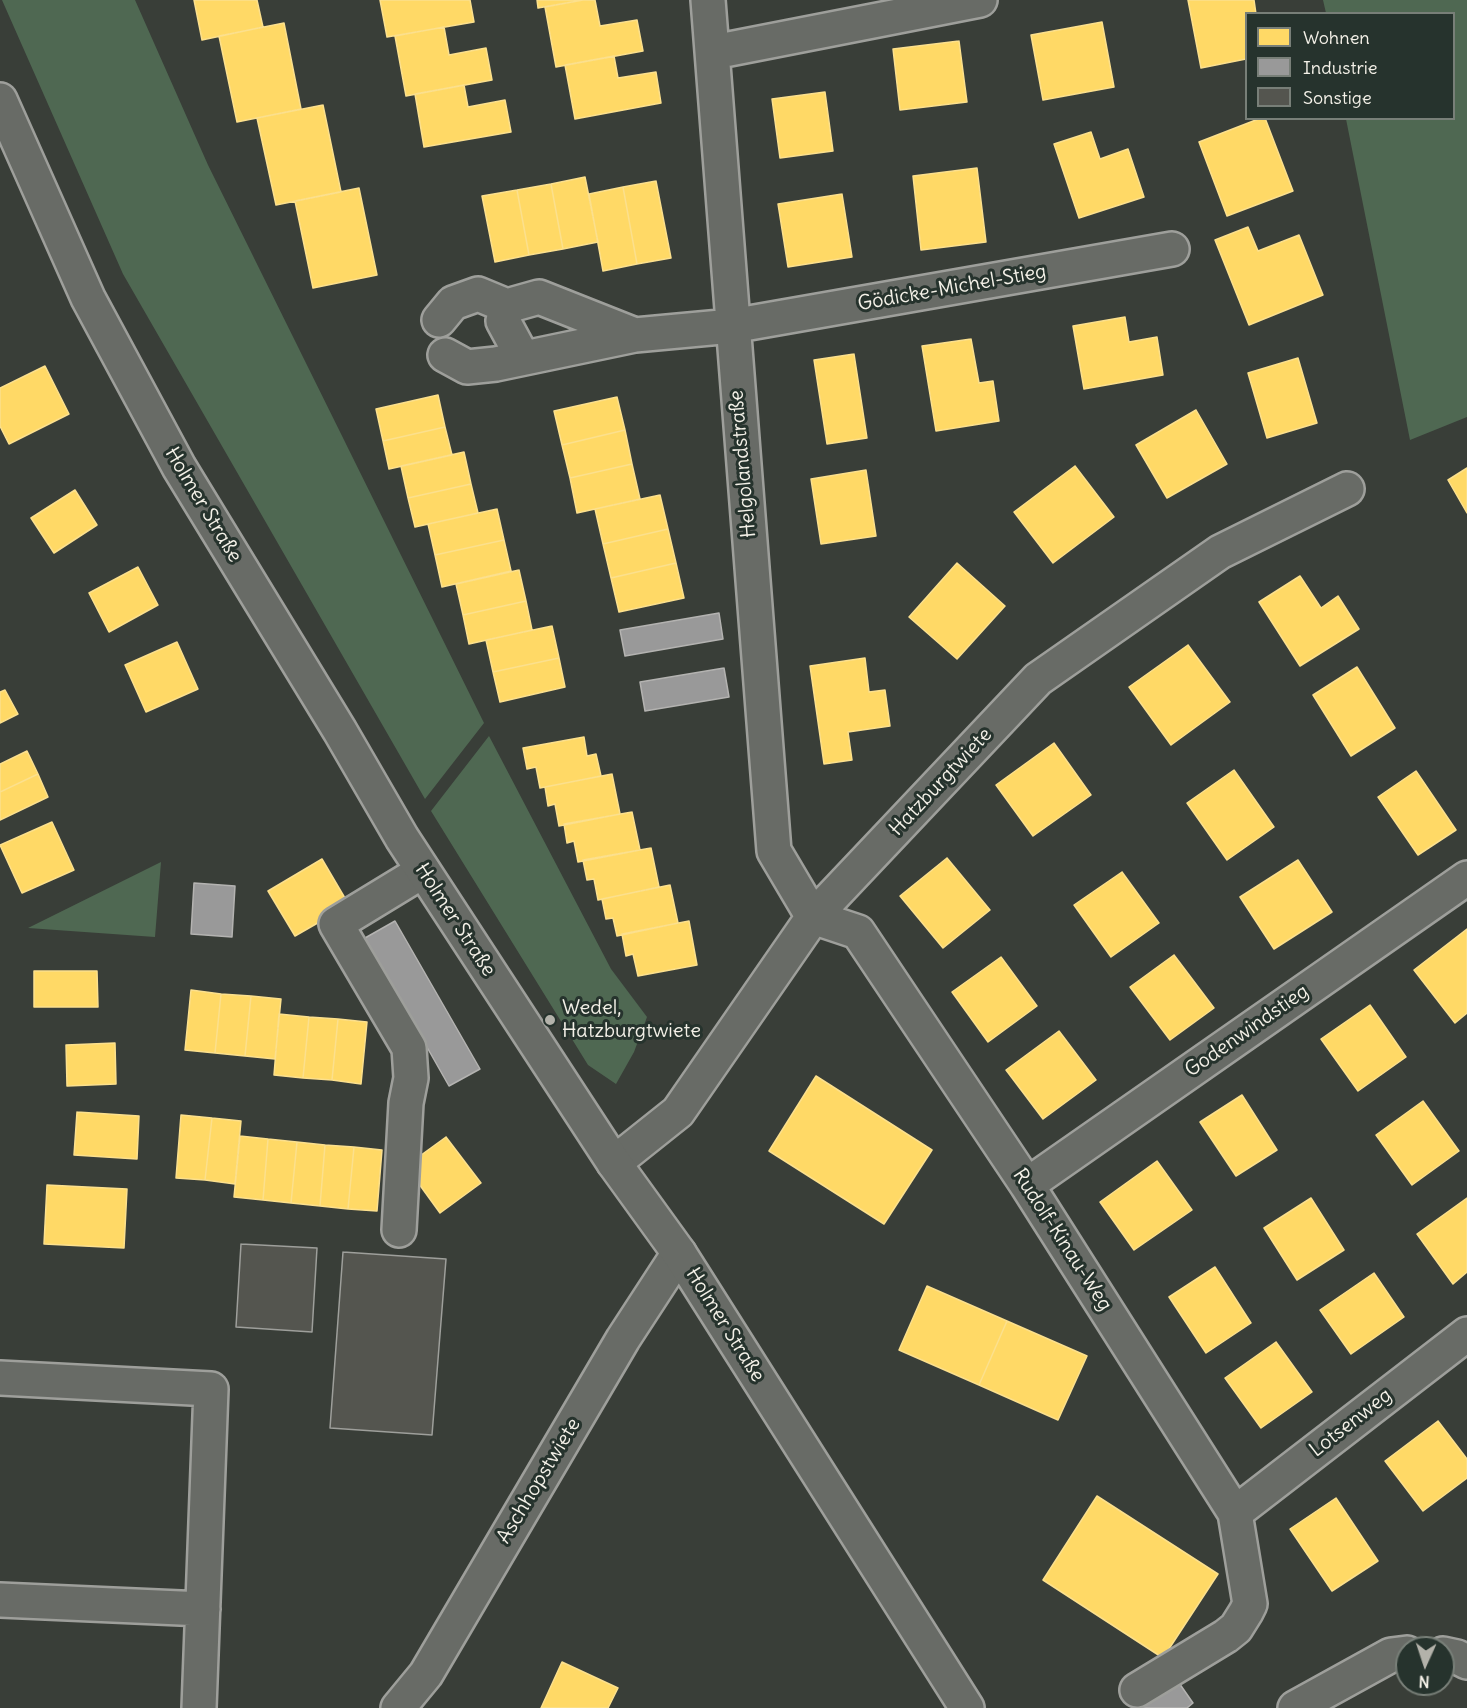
<!DOCTYPE html>
<html>
<head>
<meta charset="utf-8">
<style>
	body { margin:0 }
	#map { position:relative; width:1467px; height:1708px; overflow:hidden; background:#393e38; font-family:Delius,sans-serif }
	canvas { display:block }
	.legend { position:absolute; left:1245px; top:12px; width:210px; height:108px; box-sizing:border-box; background:#26332d; border:2px solid #787f78; margin:0; padding:8px 10px; list-style:none; font-size:18px; color:#f4f1e8 }
	.legend li { display:flex; align-items:center; gap:12px; height:30px }
	.legend b { width:30px; border:2px solid #787f78 }
	.north { position:absolute; left:1395px; top:1636px; width:60px; height:60px; box-sizing:border-box; background:#26332d; border:2px solid #787f78; border-radius:50%; rotate:183deg; font-size:16px; font-weight:700; line-height:24px; text-align:center; color:#f4f1e8 }
	.north::after { content:''; display:block; margin:auto; width:21px; height:27px; background:#b3b2aa; clip-path:polygon(50% 0,100% 100%,50% 72%,0 100%) }
</style>
</head>
<body>
<div id="map">
<canvas width="1467" height="1708"></canvas>
<ul class="legend">
<li><b style="height:16px;background:#ffd966"></b>Wohnen</li>
<li><b style="height:16px;background:#999"></b>Industrie</li>
<li><b style="height:16px;background:#54554f"></b>Sonstige</li>
</ul>
<div class="north">N</div>
</div>
<script>
const ctx = document.querySelector('canvas').getContext('2d');
ctx.lineJoin = 'round';
function fillPath(path, color) {
  ctx.fillStyle = color;
  ctx.fill(path, 'evenodd');
}
function poly(rows) {
  const path = new Path2D();
  for (const r of rows) {
    path.moveTo(r[0], r[1]);
    for (let i = 2; i < r.length; i += 2) path.lineTo(r[i], r[i + 1]);
  }
  return path;
}
function strokePath(path, color, width, dash) {
  ctx.strokeStyle = color;
  ctx.lineWidth = width;
  ctx.lineCap = dash ? 'butt' : 'round';
  ctx.setLineDash(dash || []);
  ctx.stroke(path);
}
function write(font, color, halo, rows, align = 'center') {
  ctx.font = font + ' Delius,sans-serif';
  ctx.lineWidth = 6;
  ctx.setLineDash([]);
  ctx.textBaseline = 'middle';
  ctx.strokeStyle = halo;
  ctx.fillStyle = color;
  for (const [text, x, y, turn = 0] of rows) {
    ctx.save();
    ctx.translate(x, y);
    ctx.rotate((+turn || 0) * Math.PI / 180);
    ctx.textAlign = isNaN(turn) ? turn : align;
    if (halo) ctx.strokeText(text, 0, 0);
    ctx.fillText(text, 0, 0);
    ctx.restore();
  }
}
const green = poly([
	[2,0,135,0,208,165,484,723,425,799,123,274],
	[1323,0,1467,0,1467,417,1410,440,1346,119,1454,118,1454,14,1326,13],
	[489,736,611,969,647,1017,634,1052,616,1084,588,1065,431,811],
	[161,862,155,937,28,928]
]);
const homes = poly([
	[194,0,257,0,263,27,202,40,194,0],
	[380,0,470,0,474,22,387,37,380,0],
	[537,0,583,0,538,8,537,0],
	[583,0,595,0,600,26,637,20,643,51,556,67,545,7,583,0],
	[1188,0,1254,0,1256,14,1246,14,1246,59,1201,68,1188,0],
	[1102,22,1114,87,1043,100,1031,35,1102,22],
	[284,23,301,109,237,122,219,36,284,23],
	[444,27,449,55,486,48,492,80,406,96,395,36,444,27],
	[959,41,967,102,900,110,893,49,959,41],
	[614,56,618,78,656,72,661,103,575,119,565,65,614,56],
	[464,85,468,107,505,100,511,132,424,147,415,94,464,85],
	[825,92,833,151,780,158,772,99,825,92],
	[323,105,341,192,276,205,257,118,323,105],
	[1261,118,1265,118,1293,191,1227,216,1199,142,1261,118],
	[1091,132,1100,159,1128,149,1144,197,1079,218,1054,144,1091,132],
	[977,168,986,242,921,250,913,176,977,168],
	[585,177,598,242,563,249,551,184,585,177],
	[656,181,671,258,637,264,623,187,656,181],
	[551,184,563,249,529,255,517,190,551,184],
	[623,187,637,264,603,271,589,194,623,187],
	[359,188,377,275,313,288,295,201,359,188],
	[517,190,529,255,495,262,482,196,517,190],
	[842,194,852,257,788,267,778,204,842,194],
	[1248,227,1258,251,1299,235,1323,295,1249,325,1215,240,1248,227],
	[1125,317,1129,342,1157,337,1163,375,1084,389,1073,326,1125,317],
	[971,339,979,383,993,381,999,421,936,431,922,346,971,339],
	[854,354,867,438,827,444,814,360,854,354],
	[1298,358,1317,423,1267,438,1248,373,1298,358],
	[45,366,69,414,9,444,0,426,0,388,45,366],
	[438,395,445,427,383,441,376,409,438,395],
	[617,397,625,430,562,445,554,411,617,397],
	[1196,410,1227,464,1167,498,1136,445,1196,410],
	[445,427,452,455,389,469,383,441,445,427],
	[625,430,632,464,570,478,562,445,625,430],
	[464,452,471,484,408,498,401,466,464,452],
	[632,464,640,499,577,513,570,478,632,464],
	[1075,466,1114,517,1053,563,1014,512,1075,466],
	[1467,468,1467,513,1448,480,1467,468],
	[866,470,876,536,821,544,811,479,866,470],
	[471,484,478,513,415,527,408,498,471,484],
	[75,490,97,525,54,553,31,518,75,490],
	[660,495,668,529,603,544,595,509,660,495],
	[497,509,504,540,435,555,428,524,497,509],
	[668,529,676,563,611,578,603,544,668,529],
	[504,540,511,571,442,587,435,555,504,540],
	[676,563,684,598,619,612,611,578,676,563],
	[957,563,1005,606,957,659,909,617,957,563],
	[138,567,158,605,109,632,89,593,138,567],
	[519,570,526,601,463,615,456,584,519,570],
	[1300,576,1321,608,1338,596,1359,629,1300,666,1259,602,1300,576],
	[526,601,532,630,469,644,463,615,526,601],
	[552,626,559,658,493,672,486,640,552,626],
	[177,642,198,689,146,712,125,665,177,642],
	[1188,645,1230,702,1171,745,1129,687,1188,645],
	[559,658,565,687,500,702,493,672,559,658],
	[865,658,869,692,885,690,890,726,848,732,852,760,824,764,810,666,865,658],
	[1357,667,1395,728,1351,756,1313,695,1357,667],
	[5,690,18,714,0,723,0,692,5,690],
	[584,737,587,756,596,754,601,776,540,788,536,767,527,769,523,748,584,737],
	[1054,743,1091,795,1033,836,996,785,1054,743],
	[27,751,38,774,0,792,0,764,27,751],
	[1234,770,1274,827,1227,860,1187,803,1234,770],
	[1416,771,1456,830,1418,855,1378,797,1416,771],
	[38,774,48,797,0,820,0,792,38,774],
	[612,774,620,814,559,826,555,804,548,806,545,787,612,774],
	[632,812,640,850,578,862,574,841,567,843,564,824,632,812],
	[52,822,74,870,22,893,0,845,52,822],
	[651,848,659,887,598,900,594,879,587,880,583,860,651,848],
	[947,858,990,910,943,948,900,896,947,858],
	[322,859,349,905,295,936,268,891,322,859],
	[1298,860,1332,912,1274,949,1240,897,1298,860],
	[1122,872,1159,923,1111,957,1074,905,1122,872],
	[670,885,678,923,617,936,613,918,606,919,602,899,670,885],
	[689,921,697,965,638,976,633,954,626,956,622,934,689,921],
	[1467,929,1467,1013,1455,1023,1414,970,1467,929],
	[1174,955,1214,1008,1170,1040,1130,987,1174,955],
	[1001,957,1037,1006,988,1042,952,992,1001,957],
	[34,971,97,971,98,1007,34,1007,34,971],
	[191,990,221,994,215,1053,185,1050,191,990],
	[221,994,251,996,245,1056,215,1053,221,994],
	[251,996,281,999,275,1059,245,1056,251,996],
	[1370,1005,1406,1057,1358,1091,1321,1039,1370,1005],
	[279,1014,309,1017,303,1078,274,1075,279,1014],
	[309,1017,338,1019,332,1080,303,1078,309,1017],
	[338,1019,367,1022,361,1084,332,1080,338,1019],
	[1059,1031,1096,1080,1043,1119,1006,1070,1059,1031],
	[115,1043,116,1084,67,1086,66,1045,115,1043],
	[816,1076,932,1150,884,1224,769,1151,816,1076],
	[1242,1095,1277,1150,1236,1176,1200,1122,1242,1095],
	[1423,1101,1459,1151,1412,1185,1376,1135,1423,1101],
	[77,1112,139,1116,137,1159,74,1155,77,1112],
	[181,1115,212,1118,205,1180,176,1178,181,1115],
	[212,1118,241,1121,235,1184,205,1180,212,1118],
	[240,1136,268,1139,263,1200,234,1197,240,1136],
	[446,1137,481,1183,440,1213,406,1166,446,1137],
	[268,1139,297,1142,291,1203,263,1200,268,1139],
	[297,1142,325,1145,320,1206,291,1203,297,1142],
	[325,1145,354,1147,348,1209,320,1206,325,1145],
	[354,1147,382,1150,377,1211,348,1209,354,1147],
	[1157,1161,1192,1210,1134,1250,1100,1202,1157,1161],
	[47,1185,127,1189,124,1248,44,1244,47,1185],
	[1311,1198,1344,1250,1297,1280,1264,1228,1311,1198],
	[1467,1198,1467,1272,1453,1284,1417,1234,1467,1198],
	[1215,1267,1251,1323,1206,1353,1169,1297,1215,1267],
	[1374,1273,1404,1317,1351,1354,1320,1310,1374,1273],
	[927,1286,1007,1321,979,1385,899,1350,927,1286],
	[1007,1321,1087,1356,1058,1420,979,1385,1007,1321],
	[1276,1342,1312,1392,1261,1428,1225,1378,1276,1342],
	[1438,1421,1467,1459,1467,1478,1423,1511,1385,1461,1438,1421],
	[1097,1496,1218,1574,1163,1658,1043,1580,1097,1496],
	[1336,1498,1378,1561,1332,1591,1290,1529,1336,1498],
	[562,1662,618,1688,608,1708,541,1708,562,1662]
]);
const industry = poly([
	[719,613,723,639,625,656,620,630,719,613],
	[724,668,729,697,645,711,640,682,724,668],
	[194,883,235,886,232,937,191,934,194,883],
	[395,921,480,1069,449,1086,365,938,395,921],
	[1177,1680,1193,1703,1187,1708,1139,1708,1177,1680]
]);
const building = poly([
	[241,1244,317,1248,312,1332,236,1327,241,1244],
	[343,1252,446,1259,432,1435,330,1428,343,1252]
]);
const minor = poly([
	[708,0,774,851,813,917],
	[714,52,980,0],
	[439,320,453,303,478,294,507,306],
	[445,355,467,367,496,364,635,335,732,326,1172,249],
	[523,358,503,321,507,306,539,297,635,335],
	[813,917,858,932,1027,1185,1235,1513,1250,1604,1246,1612,1236,1628,1226,1636,1137,1690],
	[614,1163,678,1112,813,917,1038,679,1220,552,1347,489],
	[1027,1185,1467,878],
	[399,1230,406,1103,411,1078,409,1048,336,924,423,871],
	[0,1378,211,1389,199,1708],
	[1235,1513,1467,1334],
	[0,1600,203,1609],
	[1443,1654,1457,1657,1467,1662],
	[398,1708,426,1674,623,1339,679,1253],
	[1295,1708,1391,1655,1407,1653]
]);
const major = poly([
	[0,100,88,298,179,467,340,731,402,838,614,1163,679,1253,967,1708]
]);
const markers = [
	[550,1020,6,"#b3b2aa"]
];
const streetNames = [
	["Gödicke-Michel-Stieg",952,288,-10],
	["Helgolandstraße",743,464,-95],
	["Holmer Straße",203,505,59],
	["Hatzburgtwiete",941,782,-47],
	["Holmer Straße",455,920,57],
	["Godenwindstieg",1247,1031,-35],
	["Rudolf-Kinau-Weg",1062,1240,57],
	["Holmer Straße",725,1325,58],
	["Lotsenweg",1351,1423,-38],
	["Aschhopstwiete",539,1481,-59]
];
const poiNames = [
	["Wedel,",562,1008],
	["Hatzburgtwiete",562,1031]
];
fillPath(green, '#4f6852');
fillPath(homes, '#ffd966');
strokePath(homes, '#fce08d', 1.5);
fillPath(industry, '#999');
strokePath(industry, '#b4b3b1', 1.5);
fillPath(building, '#54554f');
strokePath(building, '#9e9f9b', 1.5);
strokePath(minor, '#9e9f9b', 38);
strokePath(major, '#9e9f9b', 38);
strokePath(minor, '#686b66', 33);
strokePath(major, '#686b66', 33);
for (const [x, y, r, color] of markers) {
  const dot = new Path2D();
  dot.arc(x, y, r, 0, 2 * Math.PI);
  ctx.fillStyle = color;
  ctx.fill(dot);
  strokePath(dot, '#26332d', 2);
}
write('20px', '#f4f1e8', '#26332d', streetNames);
write('20px', '#f4f1e8', '#26332d', poiNames, 'left');
</script>
</body>
</html>
